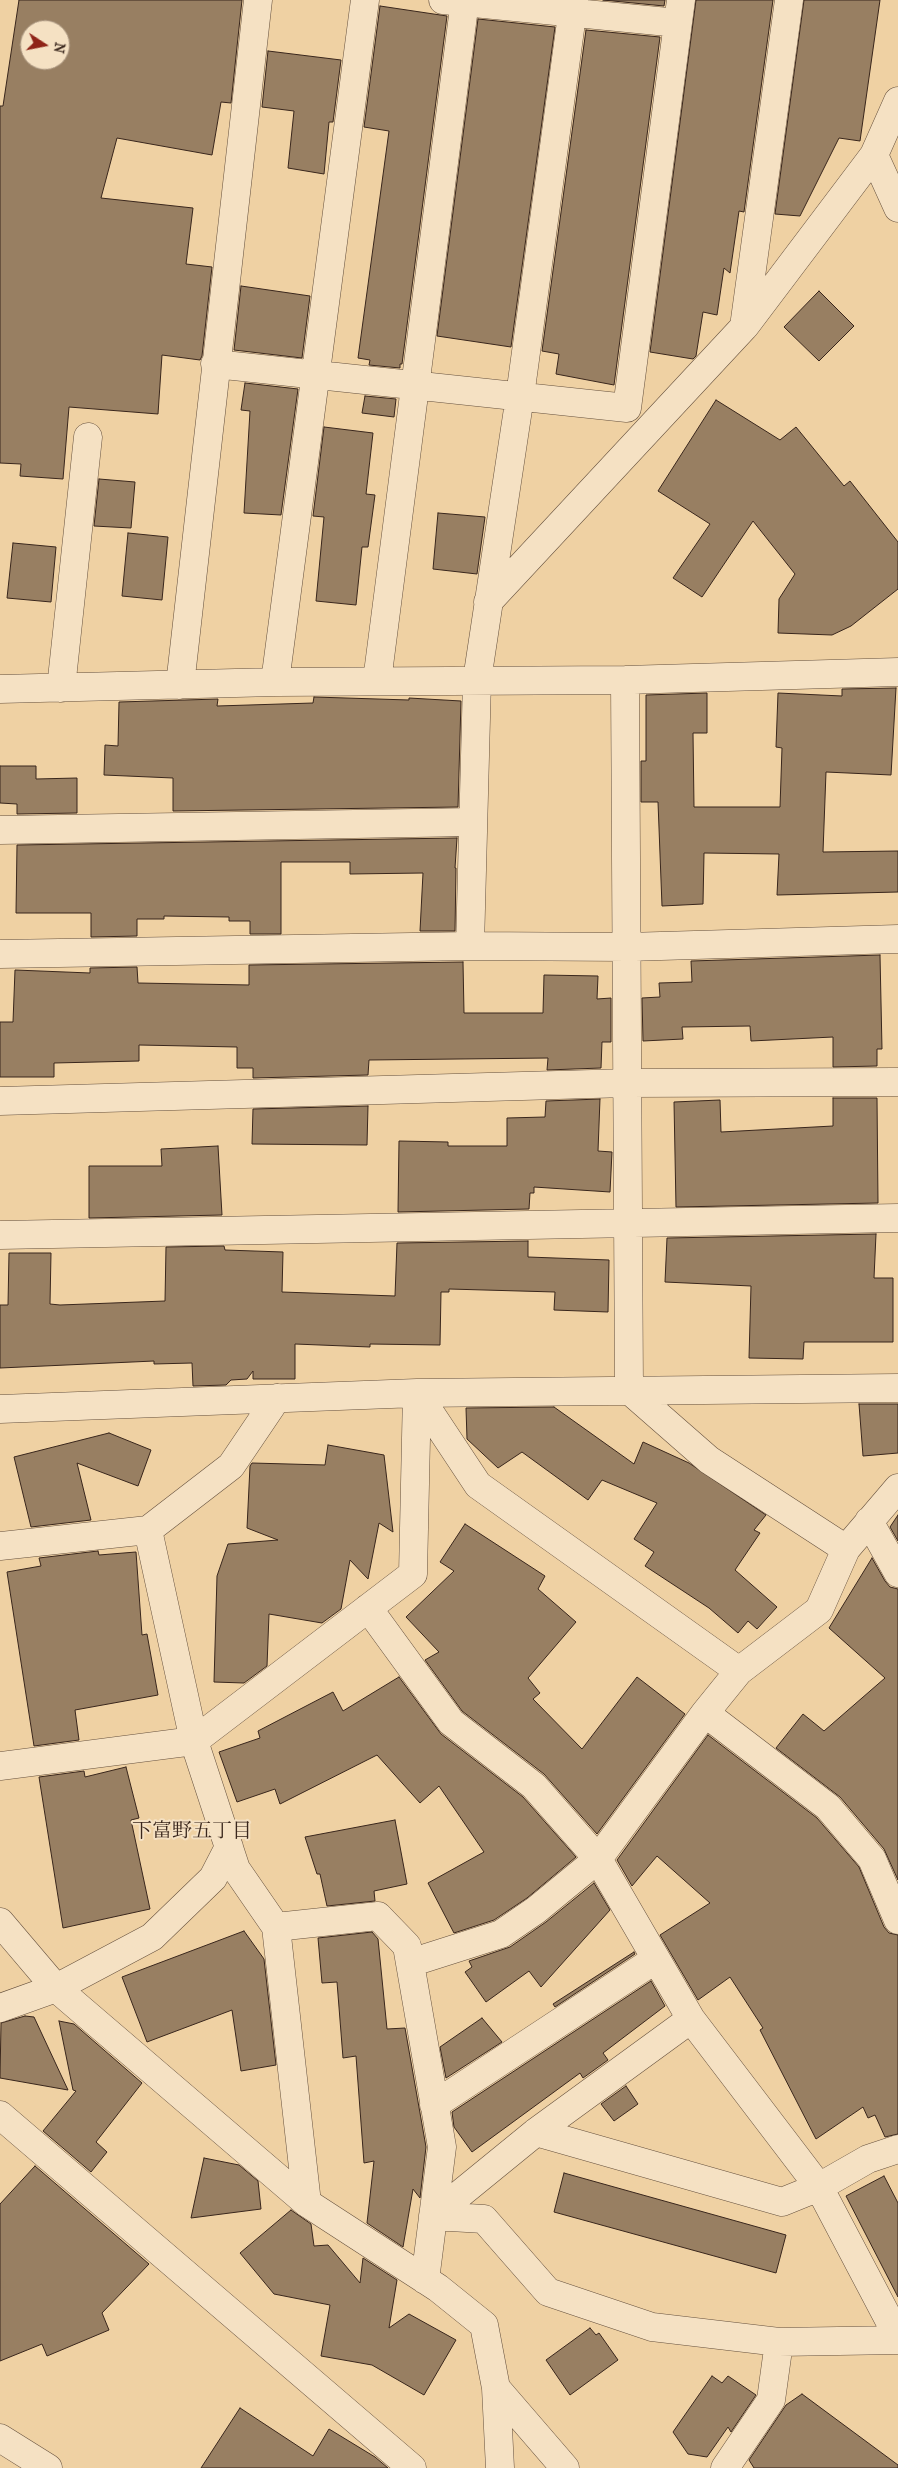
<!DOCTYPE html>
<html>
<head>
<meta charset="utf-8">
<style>
	body { margin:0 }
	#map { position:relative; width:898px; height:2468px; overflow:hidden; background:#efd1a3; font-family:"IM FELL French Canon",serif }
	canvas { display:block }
	.north { position:absolute; left:20px; top:20px; width:50px; height:50px; box-sizing:border-box; background:#f5e1c3; border:1px solid #aa9680; border-radius:50%; rotate:101deg; font-size:14px; font-weight:700; line-height:20px; text-align:center; color:#39261c }
	.north::after { content:''; display:block; margin:auto; width:18px; height:22px; background:#8f2418; clip-path:polygon(50% 0,100% 100%,50% 72%,0 100%) }
</style>
</head>
<body>
<div id="map">
<canvas width="898" height="2468"></canvas>
<div class="north">N</div>
</div>
<script>
const ctx = document.querySelector('canvas').getContext('2d');
ctx.lineJoin = 'round';
function fillPath(path, color) {
  ctx.fillStyle = color;
  ctx.fill(path, 'evenodd');
}
function poly(rows) {
  const path = new Path2D();
  for (const r of rows) {
    path.moveTo(r[0], r[1]);
    for (let i = 2; i < r.length; i += 2) path.lineTo(r[i], r[i + 1]);
  }
  return path;
}
function strokePath(path, color, width, dash) {
  ctx.strokeStyle = color;
  ctx.lineWidth = width;
  ctx.lineCap = dash ? 'butt' : 'round';
  ctx.setLineDash(dash || []);
  ctx.stroke(path);
}
function write(font, color, halo, rows, align = 'center') {
  ctx.font = font + ' "IM FELL French Canon","Noto Serif JP",serif';
  ctx.lineWidth = 4;
  ctx.setLineDash([]);
  ctx.textBaseline = 'middle';
  ctx.strokeStyle = halo;
  ctx.fillStyle = color;
  for (const [text, x, y, turn = 0] of rows) {
    ctx.save();
    ctx.translate(x, y);
    ctx.rotate((+turn || 0) * Math.PI / 180);
    ctx.textAlign = isNaN(turn) ? turn : align;
    if (halo) ctx.strokeText(text, 0, 0);
    ctx.fillText(text, 0, 0);
    ctx.restore();
  }
}
const building = poly([
	[19,0,242,0,231,103,221,102,212,155,117,138,101,198,193,208,186,264,212,267,202,356,200,360,162,355,158,414,69,407,63,479,20,476,21,464,0,463,0,106,3,106,19,0],
	[30,30,60,30,60,60,30,60,30,30],
	[603,0,665,0,664,6,603,0],
	[696,0,773,0,744,212,739,211,730,273,724,268,717,315,703,312,696,356,693,359,650,352,696,0],
	[804,0,880,0,860,141,839,138,800,216,775,214,804,0],
	[380,6,447,16,402,364,400,364,400,368,369,365,370,360,358,358,389,131,364,127,380,6],
	[478,19,555,27,511,347,437,336,478,19],
	[586,30,660,37,614,385,556,374,559,354,542,351,586,30],
	[268,51,341,60,333,122,329,122,324,174,288,168,294,111,262,107,268,51],
	[241,286,310,296,302,358,234,350,241,286],
	[819,291,854,326,819,361,784,327,819,291],
	[245,383,298,389,281,515,244,513,250,411,241,410,245,383],
	[365,396,396,399,394,417,362,413,365,396],
	[716,400,780,440,796,427,844,486,850,481,898,542,898,589,851,626,832,635,778,633,779,599,795,574,753,521,702,597,673,578,710,524,658,491,716,400],
	[324,427,373,433,366,494,375,495,368,547,362,547,356,605,316,601,324,517,313,516,324,427],
	[99,479,135,482,131,528,94,526,99,479],
	[438,513,485,517,477,574,433,569,438,513],
	[128,533,168,537,162,600,122,596,128,533],
	[13,543,56,547,51,602,7,598,13,543],
	[896,688,891,775,826,772,823,852,898,851,898,892,777,895,779,854,704,853,703,904,662,906,658,802,641,802,641,761,646,761,646,695,707,693,707,733,693,733,694,807,780,807,782,748,776,747,778,693,842,696,842,689,896,688],
	[314,697,409,700,409,698,461,701,458,807,173,811,173,778,104,775,105,745,118,746,119,702,218,699,217,706,313,703,314,697],
	[0,766,36,766,36,779,77,778,77,813,17,814,17,804,0,803,0,766],
	[457,838,455,868,456,868,455,931,420,931,423,873,350,874,350,862,281,862,281,934,250,934,250,921,229,921,229,917,164,916,164,919,137,919,137,936,91,937,91,913,16,913,17,845,457,838],
	[880,955,882,1049,877,1049,877,1066,833,1067,833,1037,751,1041,750,1026,682,1027,683,1039,643,1041,642,998,660,997,659,983,692,982,691,961,880,955],
	[463,962,464,1013,543,1013,544,975,598,976,597,999,611,998,611,1042,602,1042,601,1068,547,1070,548,1058,369,1060,368,1075,253,1078,253,1068,237,1068,237,1047,139,1045,139,1061,54,1063,54,1077,0,1077,0,1022,13,1022,15,970,90,973,90,968,137,967,138,983,249,985,249,965,463,962],
	[833,1098,877,1098,878,1203,676,1207,674,1102,720,1100,721,1132,833,1126,833,1098],
	[600,1099,598,1151,612,1152,610,1192,534,1187,534,1193,530,1193,529,1209,398,1212,399,1141,448,1142,448,1146,507,1146,507,1118,545,1117,546,1101,600,1099],
	[368,1106,367,1145,252,1144,253,1109,368,1106],
	[218,1146,222,1215,89,1218,89,1166,162,1166,161,1149,218,1146],
	[876,1234,874,1278,893,1278,893,1342,804,1342,803,1359,749,1358,751,1286,665,1282,667,1238,876,1234],
	[528,1241,528,1257,609,1260,608,1312,554,1310,555,1292,449,1289,449,1292,441,1292,440,1345,370,1344,370,1347,295,1344,295,1379,253,1379,253,1371,247,1379,231,1380,226,1385,193,1386,192,1363,154,1364,154,1361,0,1368,0,1305,8,1305,9,1253,51,1253,50,1304,60,1305,165,1301,166,1247,224,1246,225,1250,283,1252,282,1292,395,1296,397,1243,528,1241],
	[859,1404,898,1404,898,1453,863,1456,859,1404],
	[554,1407,634,1464,643,1442,689,1463,766,1515,754,1530,760,1533,735,1570,777,1607,757,1629,748,1621,738,1633,709,1608,645,1566,654,1552,634,1539,657,1503,602,1480,588,1500,522,1452,498,1468,467,1439,466,1408,554,1407],
	[109,1433,151,1450,138,1486,77,1463,91,1520,31,1527,14,1457,109,1433],
	[328,1445,384,1455,393,1532,379,1523,368,1579,350,1560,341,1609,322,1623,269,1614,267,1666,244,1683,214,1682,217,1576,228,1544,278,1540,247,1528,250,1466,252,1463,325,1465,328,1445],
	[898,1515,898,1541,890,1527,898,1515],
	[465,1524,545,1576,538,1589,576,1622,528,1678,540,1693,533,1699,582,1749,637,1677,685,1714,597,1834,544,1774,462,1711,425,1660,439,1652,406,1617,454,1571,440,1562,465,1524],
	[98,1551,99,1555,136,1552,142,1635,147,1634,158,1695,75,1710,79,1740,34,1746,7,1572,41,1566,39,1558,98,1551],
	[872,1558,885,1581,890,1587,898,1589,898,1880,884,1849,840,1797,776,1748,803,1714,824,1731,885,1678,829,1628,872,1558],
	[399,1677,441,1734,523,1797,576,1857,527,1898,494,1920,454,1933,428,1883,484,1852,439,1786,420,1803,377,1755,280,1804,275,1789,237,1802,219,1752,260,1738,258,1731,333,1692,343,1711,399,1677],
	[708,1735,817,1818,859,1867,884,1927,889,1933,898,1935,898,2134,885,2137,875,2115,868,2118,863,2107,816,2139,760,2030,763,2028,730,1977,698,2000,660,1935,710,1903,657,1856,632,1886,617,1860,708,1735],
	[126,1767,139,1818,131,1820,150,1909,63,1928,39,1777,84,1771,85,1777,126,1767],
	[395,1820,407,1884,374,1891,375,1901,327,1906,320,1874,317,1874,305,1837,395,1820],
	[594,1883,610,1910,541,1987,529,1971,486,2002,465,1972,472,1967,469,1961,510,1947,546,1922,594,1883],
	[244,1931,264,1959,276,2065,241,2071,232,2010,147,2042,122,1977,244,1931],
	[372,1932,378,1939,387,2029,405,2028,426,2147,420,2198,413,2189,403,2247,367,2223,374,2161,364,2163,356,2056,343,2058,337,1982,322,1983,318,1938,372,1932],
	[634,1952,635,1954,555,2007,553,2004,634,1952],
	[651,1981,665,2006,603,2053,608,2060,583,2078,580,2073,472,2152,454,2127,452,2112,651,1981],
	[25,2016,34,2017,68,2090,0,2078,1,2023,25,2016],
	[482,2018,502,2042,446,2078,440,2047,482,2018],
	[59,2021,74,2024,142,2083,96,2142,107,2152,91,2172,43,2131,76,2091,73,2090,59,2021],
	[626,2086,638,2104,614,2121,601,2104,626,2086],
	[204,2158,239,2165,258,2181,261,2209,191,2218,204,2158],
	[35,2166,149,2264,102,2313,109,2330,47,2356,42,2344,0,2361,0,2204,35,2166],
	[564,2173,786,2235,776,2273,554,2212,564,2173],
	[884,2176,898,2203,898,2297,846,2196,884,2176],
	[291,2210,311,2224,314,2246,328,2245,360,2283,363,2258,397,2280,389,2328,409,2314,456,2340,424,2395,372,2365,321,2356,330,2305,274,2294,240,2253,291,2210],
	[590,2328,596,2335,599,2333,618,2360,570,2395,546,2360,590,2328],
	[712,2376,722,2383,728,2376,756,2395,731,2432,728,2427,707,2457,688,2454,673,2432,712,2376],
	[802,2394,898,2465,898,2468,754,2468,749,2460,786,2405,802,2394],
	[240,2408,313,2456,329,2429,375,2457,388,2468,201,2468,240,2408]
]);
const minor = poly([
	[443,0,678,23],
	[574,0,520,396,477,680,470,946,627,947,898,939],
	[898,101,874,155,898,208],
	[745,326,874,155],
	[215,364,627,408,681,0],
	[488,602,744,327,789,0],
	[625,680,629,1390,709,1460,846,1549],
	[377,681,465,0],
	[275,682,365,0],
	[180,685,258,0],
	[61,688,88,437],
	[0,689,275,682,625,680,898,672],
	[0,830,473,822],
	[0,954,470,946],
	[0,1101,627,1083,898,1082],
	[0,1235,898,1218],
	[417,1393,478,1485,739,1671],
	[0,1409,417,1393,898,1388],
	[869,1521,898,1573],
	[148,1530,194,1741,236,1869,276,1927,307,2203],
	[0,1546,148,1530,231,1466,277,1398],
	[368,1608,451,1722,534,1786,598,1859,691,2019,819,2187,898,2337],
	[705,1713,828,1807,872,1859,898,1920],
	[0,1766,194,1741,413,1574,417,1393],
	[0,1922,56,1988,307,2203,438,2288,484,2325,496,2388,500,2468],
	[276,1927,378,1916,407,1946,442,2147,425,2280],
	[410,1963,501,1934,536,1910,598,1859,705,1713,739,1671,819,1610,846,1549,898,1488],
	[0,2008,56,1988,152,1937,213,1878,229,1847],
	[434,2105,656,1959],
	[0,2115,412,2468],
	[536,2132,782,2202,819,2187,868,2159,898,2149],
	[433,2216,484,2219,548,2292,652,2327,779,2342,898,2340],
	[433,2216,536,2132,691,2019],
	[496,2388,565,2468],
	[725,2468,771,2400,779,2342]
]);
const tertiary = poly([
	[0,2438,48,2468]
]);
const neighbourhoodNames = [
	["下富野五丁目",192,1832]
];
fillPath(building, '#987f62');
strokePath(building, '#39261c', 1);
strokePath(minor, '#66513e', 29);
strokePath(tertiary, '#66513e', 29);
strokePath(minor, '#f5e1c3', 28);
strokePath(tertiary, '#f5e1c3', 28);
write('20px', '#39261c', '#f5e1c3', neighbourhoodNames);
</script>
</body>
</html>
